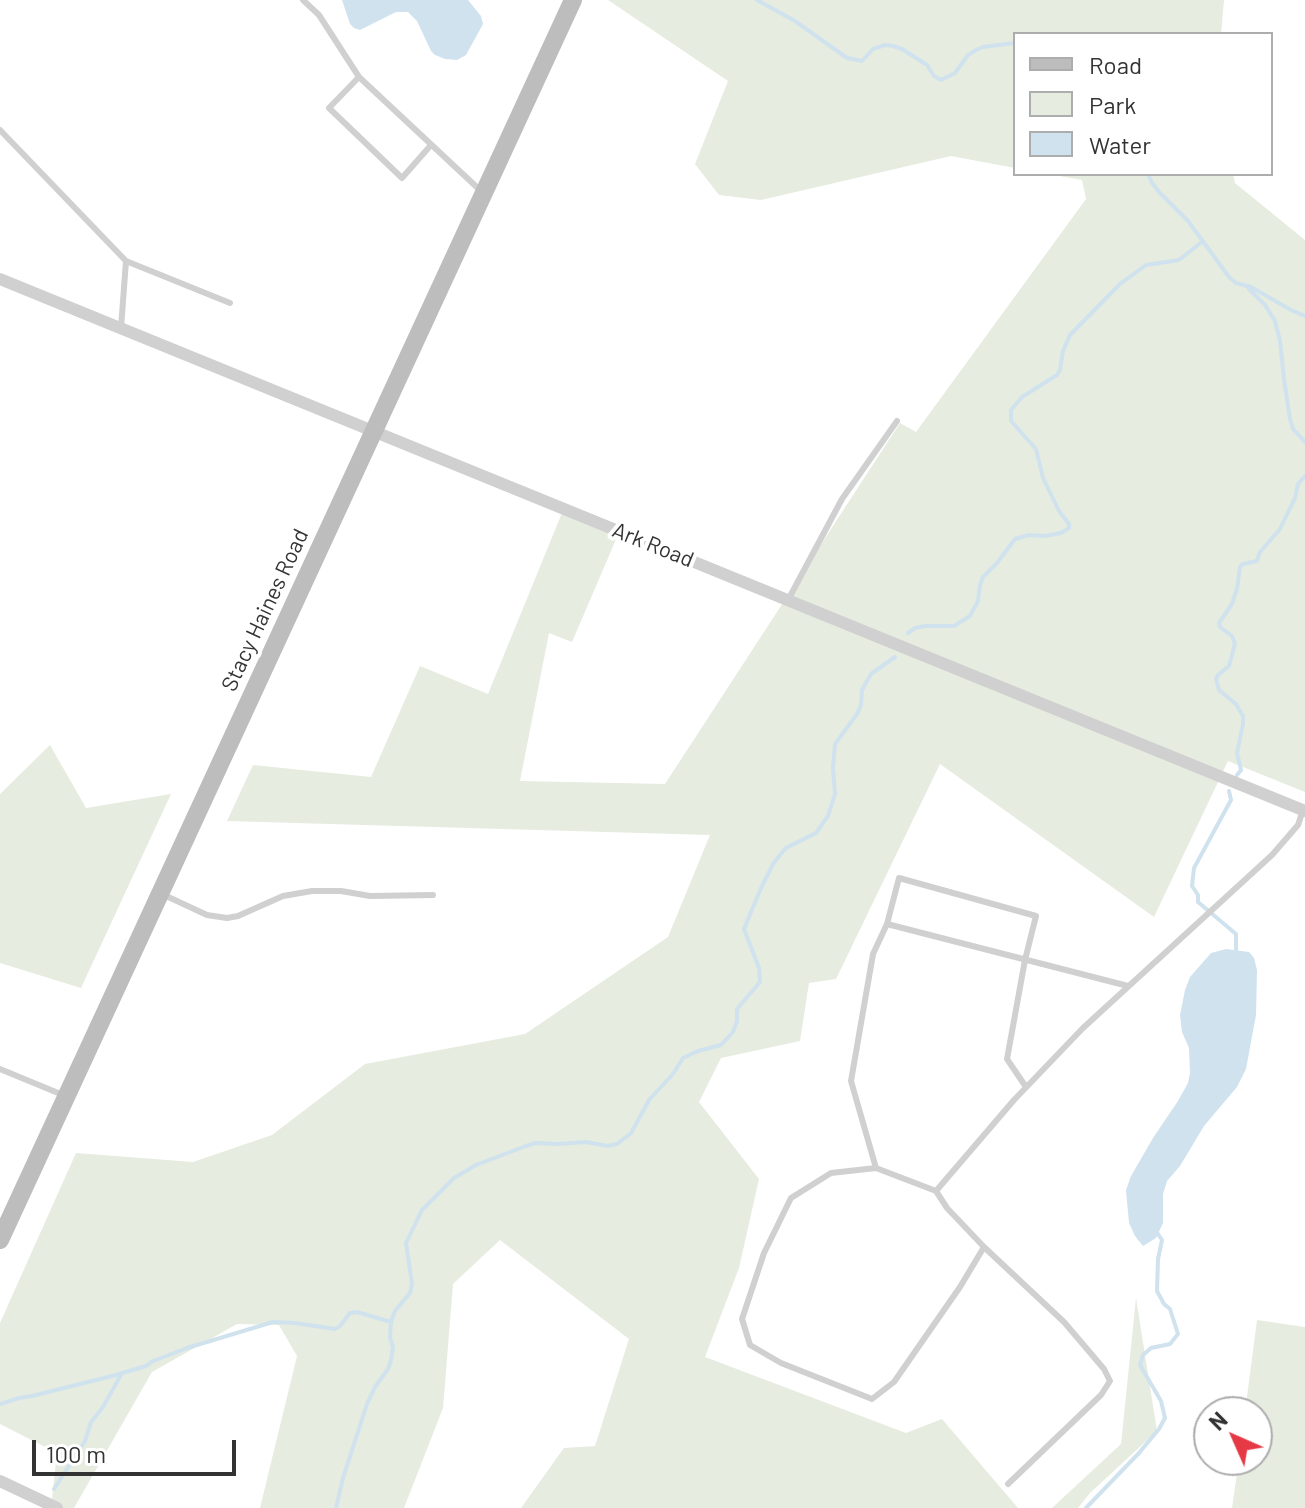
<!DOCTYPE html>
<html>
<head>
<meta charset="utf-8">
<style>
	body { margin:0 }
	#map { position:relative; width:1305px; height:1508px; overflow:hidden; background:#fff; font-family:Barlow,sans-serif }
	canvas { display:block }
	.legend { position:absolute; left:1013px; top:32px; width:260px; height:144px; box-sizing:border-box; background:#fff; border:2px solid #adadad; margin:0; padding:10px 14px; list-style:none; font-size:24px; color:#333 }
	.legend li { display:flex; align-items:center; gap:16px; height:40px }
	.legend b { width:40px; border:2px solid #adadad }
	.north { position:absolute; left:1193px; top:1396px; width:80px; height:80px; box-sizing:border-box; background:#fff; border:2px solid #adadad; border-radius:50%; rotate:315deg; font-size:22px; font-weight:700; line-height:32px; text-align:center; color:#333 }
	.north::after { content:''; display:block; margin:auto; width:28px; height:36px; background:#e63946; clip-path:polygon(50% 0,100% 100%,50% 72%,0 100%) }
	.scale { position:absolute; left:32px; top:1440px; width:204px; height:36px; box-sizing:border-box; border:4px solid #333; border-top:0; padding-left:10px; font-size:24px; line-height:28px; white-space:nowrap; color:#333; -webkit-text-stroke:6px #fff; paint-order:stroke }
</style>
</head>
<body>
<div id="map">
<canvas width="1305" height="1508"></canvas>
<ul class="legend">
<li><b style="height:10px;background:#bdbdbd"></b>Road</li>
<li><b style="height:22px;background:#e6ecdf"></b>Park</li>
<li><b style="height:22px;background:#cfe2ee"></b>Water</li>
</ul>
<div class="north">N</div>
<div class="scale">100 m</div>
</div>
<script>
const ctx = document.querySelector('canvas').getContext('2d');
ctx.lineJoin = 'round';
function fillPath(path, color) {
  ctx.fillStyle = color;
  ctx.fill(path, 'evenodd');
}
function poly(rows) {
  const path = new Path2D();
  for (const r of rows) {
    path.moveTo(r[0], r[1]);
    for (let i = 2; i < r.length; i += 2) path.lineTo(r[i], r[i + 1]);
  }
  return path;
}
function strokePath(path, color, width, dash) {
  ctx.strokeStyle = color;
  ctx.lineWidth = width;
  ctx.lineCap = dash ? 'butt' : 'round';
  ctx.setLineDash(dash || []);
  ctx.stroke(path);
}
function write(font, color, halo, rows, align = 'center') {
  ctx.font = font + ' Barlow,sans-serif';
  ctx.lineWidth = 8;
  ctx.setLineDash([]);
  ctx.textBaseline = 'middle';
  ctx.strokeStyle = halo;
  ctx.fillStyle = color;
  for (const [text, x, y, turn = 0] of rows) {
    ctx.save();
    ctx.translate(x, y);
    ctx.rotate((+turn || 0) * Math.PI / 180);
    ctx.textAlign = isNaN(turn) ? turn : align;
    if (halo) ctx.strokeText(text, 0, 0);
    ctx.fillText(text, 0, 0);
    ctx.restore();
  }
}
const green = poly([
	[608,0,1224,0,1221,34,1015,34,1015,168,951,156,761,200,719,195,695,164,728,81],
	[1048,174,1233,174,1235,183,1305,240,1305,792,1228,761,1154,917,940,764,836,979,809,983,800,1041,721,1058,699,1102,759,1179,739,1268,705,1357,906,1433,942,1419,1018,1508,521,1508,564,1448,595,1446,629,1339,500,1240,453,1284,443,1408,404,1508,260,1508,297,1356,279,1325,237,1324,152,1372,74,1508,51,1508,57,1453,0,1424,0,1323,76,1153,193,1162,272,1135,365,1064,525,1034,668,937,710,835,227,821,253,765,371,777,420,666,488,694,564,508,620,530,572,642,549,633,520,781,665,784,900,423,916,432,1086,199,1082,180],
	[50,745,86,808,171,794,81,988,0,963,0,794],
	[1136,1298,1157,1431,1090,1493,1078,1508,1052,1508,1121,1444],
	[1257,1320,1305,1327,1305,1508,1232,1508,1239,1460,1257,1460,1257,1412,1245,1412]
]);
const water = poly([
	[342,0,468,0,481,16,483,24,466,55,457,60,445,59,435,55,431,51,417,21,408,12,396,12,360,30,354,28,350,24],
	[1226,949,1249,952,1254,958,1257,970,1256,1015,1246,1069,1237,1087,1204,1126,1180,1166,1167,1181,1163,1194,1163,1223,1156,1238,1143,1246,1135,1236,1129,1223,1126,1190,1131,1176,1153,1138,1178,1101,1188,1083,1190,1073,1189,1048,1182,1032,1180,1015,1185,990,1190,977,1211,953]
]);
const stream = poly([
	[757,0,795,21,847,58,862,61,873,49,885,45,893,46,902,49,927,65,934,76,941,80,955,73,968,55,976,50,983,47,1015,43],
	[1148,174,1152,183,1159,192,1188,221,1229,277,1236,283,1251,287,1291,310,1305,316],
	[1249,289,1265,305,1275,321,1280,341,1284,379,1290,419,1293,429,1305,442],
	[908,633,915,628,925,626,954,626,970,616,978,601,980,585,983,577,997,563,1015,539,1029,535,1045,536,1061,533,1069,528,1069,524,1059,511,1043,478,1036,449,1011,421,1011,410,1022,397,1057,375,1060,370,1063,351,1070,335,1120,284,1146,265,1179,260,1203,241],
	[1237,775,1241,770,1237,753,1243,724,1243,716,1236,704,1219,690,1216,679,1218,675,1229,666,1235,644,1232,636,1220,627,1219,623,1232,604,1237,589,1240,567,1243,564,1257,561,1260,552,1280,529,1295,498,1298,484,1305,476],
	[1229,791,1231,800,1194,868,1192,886,1198,895,1198,902,1236,934,1236,952],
	[0,1404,19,1398,32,1396,112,1376,146,1366,153,1361,187,1348,273,1322,295,1323,335,1329,340,1326,350,1313,357,1312,391,1322],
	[54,1489,85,1441,91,1422,103,1407,122,1373],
	[336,1508,343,1478,367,1404,375,1387,388,1369,391,1360,393,1347,390,1338,391,1322,395,1311,410,1293,412,1284,406,1243,422,1210,454,1178,476,1165,526,1146,536,1143,558,1144,586,1142,608,1146,617,1144,631,1133,649,1100,673,1074,683,1058,698,1051,721,1045,733,1032,737,1021,737,1009,760,982,759,968,744,929,761,888,773,864,780,855,786,848,816,833,828,816,835,794,833,768,835,744,857,714,861,705,862,690,871,674,895,657],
	[1086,1508,1139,1453,1159,1429,1165,1418,1161,1401,1140,1365,1143,1355,1151,1348,1170,1344,1178,1334,1170,1309,1164,1304,1157,1291,1158,1259,1162,1240,1156,1231]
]);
const lane = poly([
	[303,0,319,15,359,77,482,192],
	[359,77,329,108,402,178,431,145],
	[0,130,126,261,121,328],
	[126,261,230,303],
	[788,600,842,499,897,421],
	[164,895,207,915,227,918,238,916,283,896,312,891,341,891,370,896,433,895],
	[887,924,899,878,1036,916,1025,960,1007,1059,1026,1087],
	[0,1069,63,1095],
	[876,1168,831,1173,791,1198,764,1253,742,1319,750,1345,781,1363,872,1399,894,1382,960,1287,984,1247,947,1208,936,1191,876,1168,851,1081,873,954,887,924,1128,986],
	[936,1191,1014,1100,1083,1028,1272,855,1298,825,1303,810],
	[984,1247,1064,1322,1104,1369,1110,1381,1101,1395,1008,1484]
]);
const street = poly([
	[0,279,1305,811],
	[0,1481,57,1508]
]);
const secondary = poly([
	[0,1240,573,0]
]);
const streetNames = [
	["Ark Road",653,545,22],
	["Stacy Haines Road",265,610,-65]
];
fillPath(green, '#e6ecdf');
fillPath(water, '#cfe2ee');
strokePath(stream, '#cfe2ee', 4);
strokePath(lane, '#d0d0d0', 6);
strokePath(street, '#d0d0d0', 12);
strokePath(secondary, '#bdbdbd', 18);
write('22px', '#333', '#fff', streetNames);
</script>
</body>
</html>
